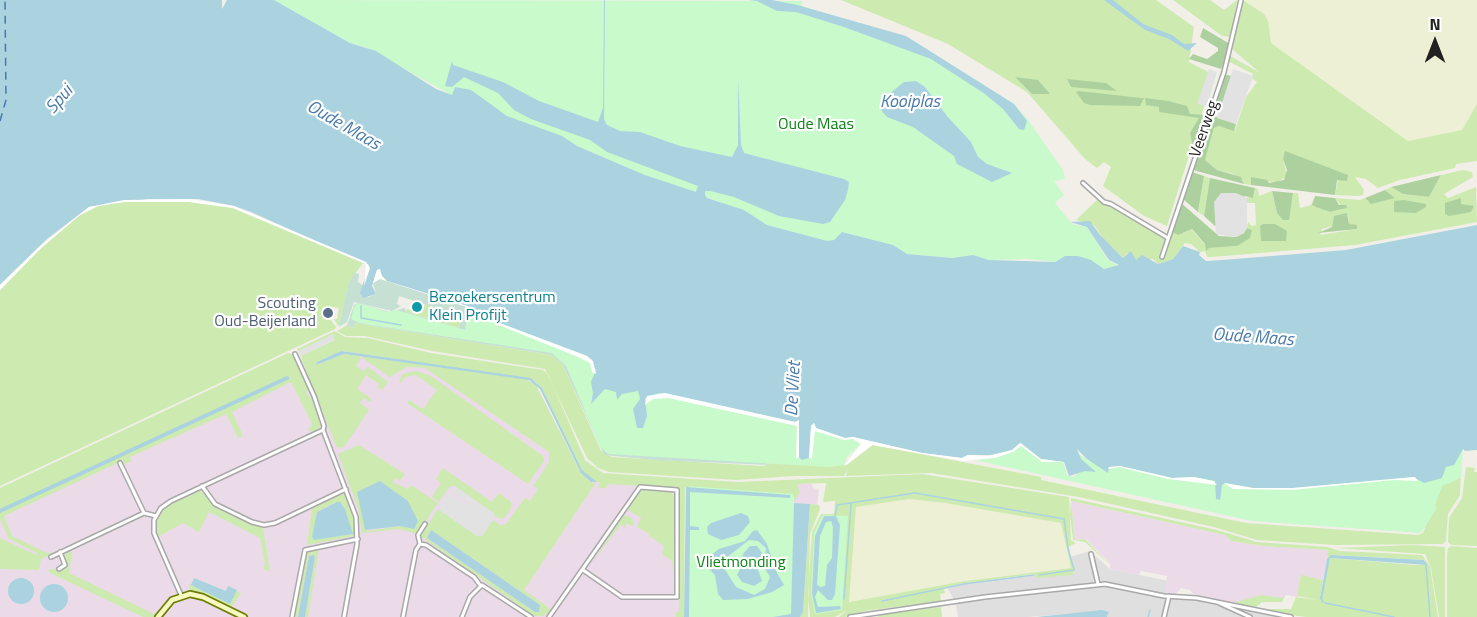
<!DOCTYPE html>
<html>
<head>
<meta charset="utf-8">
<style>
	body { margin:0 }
	#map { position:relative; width:1477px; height:617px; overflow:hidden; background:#f2efe9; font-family:"Titillium Web",sans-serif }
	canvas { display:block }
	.north { position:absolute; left:1405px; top:12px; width:60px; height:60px; -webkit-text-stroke:4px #fff; paint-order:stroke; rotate:0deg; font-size:16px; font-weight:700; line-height:24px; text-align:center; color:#222 }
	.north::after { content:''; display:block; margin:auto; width:21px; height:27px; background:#222; clip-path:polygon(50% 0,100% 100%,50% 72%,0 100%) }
</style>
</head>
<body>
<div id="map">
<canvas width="1477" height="617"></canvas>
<div class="north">N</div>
</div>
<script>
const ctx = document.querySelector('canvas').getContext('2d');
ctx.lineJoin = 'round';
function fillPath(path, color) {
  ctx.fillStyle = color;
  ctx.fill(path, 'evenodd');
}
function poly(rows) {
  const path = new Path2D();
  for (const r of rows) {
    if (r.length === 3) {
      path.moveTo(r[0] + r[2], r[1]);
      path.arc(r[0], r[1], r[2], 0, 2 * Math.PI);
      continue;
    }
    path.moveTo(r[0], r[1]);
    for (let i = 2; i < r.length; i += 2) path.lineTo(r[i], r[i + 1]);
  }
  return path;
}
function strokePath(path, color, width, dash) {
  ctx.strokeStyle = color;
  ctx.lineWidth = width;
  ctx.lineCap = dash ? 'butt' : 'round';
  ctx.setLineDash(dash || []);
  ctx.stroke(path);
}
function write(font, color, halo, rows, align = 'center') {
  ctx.font = font + ' "Titillium Web",sans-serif';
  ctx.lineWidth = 4.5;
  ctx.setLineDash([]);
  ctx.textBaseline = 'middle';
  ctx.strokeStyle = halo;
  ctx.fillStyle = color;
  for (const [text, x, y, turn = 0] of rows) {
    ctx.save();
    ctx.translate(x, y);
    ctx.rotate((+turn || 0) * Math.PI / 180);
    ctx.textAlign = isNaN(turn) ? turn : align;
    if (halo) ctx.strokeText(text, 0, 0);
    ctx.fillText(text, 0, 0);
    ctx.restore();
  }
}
const residential = poly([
	[1090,551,1110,569,1169,581,1168,589,1175,598,1193,599,1277,617,1107,617,1109,613,1099,611,1028,617,958,617,956,604,947,587,956,583,1073,572,1075,571,1070,557]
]);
const industrial = poly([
	[348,356,420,364,551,444,562,472,683,484,681,617,0,617,0,514],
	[794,484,812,484,813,488,819,490,817,505,794,503],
	[1071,501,1225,535,1231,541,1263,546,1329,550,1323,580,1301,576,1297,597,1286,595,1283,600,1261,602,1254,608,1193,594,1190,590,1181,588,1176,594,1165,594,1167,576,1141,571,1139,575,1110,569,1110,564,1086,539,1075,540]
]);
const farmland = poly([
	[1243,0,1477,0,1477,104,1462,130,1408,141,1271,43,1268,21,1264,14],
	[909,499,945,503,1062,523,1071,568,965,581,848,603,856,507]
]);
const grass = poly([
	[841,0,1156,0,1194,27,1189,62,1214,75,1167,226,1144,216,1103,186,1111,167,1104,162,1097,168,1085,159,1027,92,948,44],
	[1173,0,1210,0,1224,10,1237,0,1232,37,1222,36],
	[1243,0,1264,14,1268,21,1271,43,1408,141,1462,130,1477,104,1477,161,1456,164,1455,168,1400,180,1378,188,1366,179,1355,177,1364,190,1363,195,1359,196,1335,195,1338,179,1283,159,1287,176,1278,182,1251,181,1251,185,1244,184,1243,180,1233,174,1217,170,1205,160,1214,128,1219,126,1235,130,1246,97,1257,82,1251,78,1253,74,1228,61,1230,56,1259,72,1232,49],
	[1463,170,1472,172,1473,177,1444,194,1448,198,1476,187,1477,222,1355,245,1212,257,1207,257,1205,251,1200,252,1191,244,1185,243,1173,259,1158,264,1153,259,1136,260,1127,253,1124,258,1105,241,1094,225,1076,220,1097,200,1107,202,1167,238,1171,231,1184,233,1191,229,1208,248,1237,246,1252,230,1247,228,1248,222,1252,226,1256,225,1255,203,1247,203,1247,198,1254,196,1255,188,1258,189,1259,196,1272,191,1277,213,1291,206,1293,193,1298,193,1300,208,1311,205,1315,196,1313,205,1331,212,1344,209,1335,198,1360,200,1365,198,1368,202,1394,197,1385,190,1391,187,1403,194,1429,197,1441,175],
	[1348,214,1349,224,1357,229,1320,235,1322,229,1333,226,1334,219],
	[1204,176,1210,178,1204,216,1198,212],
	[121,202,189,202,233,208,363,263,349,282,340,324,338,326,334,319,337,319,339,308,333,307,329,318,336,327,335,329,0,486,0,290,47,242,80,215,98,206],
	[425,304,462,316,459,328,406,312,407,309,422,313],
	[356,323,552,355,563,365,601,451,612,457,764,466,770,463,847,465,873,445,1041,477,1041,480,1246,523,1418,535,1423,533,1442,485,1460,478,1461,473,1460,495,1448,514,1446,541,1443,544,1335,545,1257,540,1214,527,1079,497,931,473,846,476,847,470,844,476,794,476,736,480,609,472,598,468,587,458,545,369,432,351,365,336,346,336,337,331,347,325,352,328],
	[335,331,345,337,368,338,431,353,543,370,548,374,585,460,603,473,738,482,922,474,1069,497,1071,540,1076,543,1068,547,1075,570,1072,575,1037,578,1034,574,959,584,944,588,945,593,940,594,941,601,865,611,845,617,839,617,847,610,835,617,810,617,808,595,812,532,821,514,834,514,835,501,823,502,826,483,797,484,800,492,795,501,794,497,685,487,684,617,676,617,676,612,679,612,679,488,609,484,606,488,598,488,600,483,590,479,582,470,542,388,534,380,341,351,317,362,316,365,344,354,526,379,536,385,580,471,588,480,595,484,524,590,552,610,543,616,534,616,420,536,438,509,477,536,482,536,493,520,500,525,506,524,525,498,530,501,538,489,533,486,549,462,549,452,425,368,407,367,390,377,361,357,356,366,364,371,368,367,388,382,382,390,378,387,379,384,366,375,357,389,372,399,370,402,364,398,360,403,369,410,344,447,337,448,301,358,302,355,335,340,298,351,299,353,297,349],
	[909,499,945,503,1061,523,1071,568,965,581,849,602,856,507],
	[431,530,540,605,539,611,535,612,427,538],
	[288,353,294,355,310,389,306,392,310,398,312,397,322,422,320,428,312,432,308,430,312,424,291,382,232,412,243,436,238,438,226,414,130,457,132,461,124,464,122,461,4,516,12,536,47,553,56,552,41,559,39,570,0,569,0,538,36,555,37,553,9,539,0,519,0,488],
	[417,371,431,376,543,456,544,461,528,484,407,403,409,400,423,409,437,390,416,375,405,377,401,383,399,381,402,374],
	[359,445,405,474,400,481,396,478,393,482,408,489,411,485,438,503,417,534,399,529,362,533,358,508,338,454],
	[358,497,408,501,414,529,400,526,367,531],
	[1466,467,1475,468,1474,472,1477,472,1477,546,1451,545,1448,542,1449,518,1462,498],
	[443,468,492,502,499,493,510,501,512,506,504,519,495,517,455,486,450,486,439,502,432,497,441,483,436,479],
	[642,490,670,491,675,497,673,572,672,561,662,554,664,546,650,536,647,538,650,534,637,527,641,518,627,509],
	[196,491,201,491,215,506,251,524,263,527,270,572,263,568,265,564,260,538,209,512,199,532,183,523,158,537,156,523,162,509],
	[343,494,347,498,352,511,355,530,354,536,307,545,312,508],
	[336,502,343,505,352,534,312,537,317,512],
	[1071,498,1217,530,1257,542,1328,547,1340,551,1422,555,1430,566,1438,617,1306,617,1268,612,1269,609,1291,609,1296,597,1319,600,1297,596,1301,575,1323,580,1320,599,1330,558,1415,565,1425,565,1425,560,1335,555,1327,559,1328,550,1263,546,1231,541,1225,535,1071,501,1075,540,1085,539,1110,565,1085,542,1073,540,1070,515],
	[810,504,819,505,820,509,810,534,808,617,800,617,803,611],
	[623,515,632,518,634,523,632,526,626,523,626,529,621,524,592,563],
	[1412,545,1445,547,1445,617,1439,617,1431,568,1425,554,1336,548],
	[1451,546,1477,548,1477,617,1447,617,1447,555,1448,548],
	[319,548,308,617,305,617,315,558,312,554,309,556,298,617,294,617,305,553],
	[67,551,72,552,69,573,154,614,156,612,155,617,143,617,50,573,47,570,67,567,64,556],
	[189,584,230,603,236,591,241,593,231,608,190,591],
	[1285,594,1282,602,1262,602,1254,609,1230,604,1261,595,1282,598],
	[941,607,942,617,876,617,884,614]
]);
const forest = poly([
	[1203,28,1230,44,1221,69,1189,59,1193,54,1207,59,1218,51,1218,48,1200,37],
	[1224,74,1231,76,1220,111,1212,108],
	[1015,77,1038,80,1050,94,1032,94],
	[1067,79,1106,83,1117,91,1071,87],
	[1079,91,1141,98,1144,98,1140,106,1090,105,1084,103,1076,92],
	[1145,98,1168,101,1187,106,1190,114,1207,115,1193,155,1191,155,1193,147,1190,133,1199,118,1159,112,1159,107,1146,105],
	[1211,112,1218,118,1236,124,1234,131,1219,126,1214,128,1205,160,1217,170,1241,177,1244,184,1193,170],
	[1285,151,1348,175,1347,181,1337,180,1335,195,1251,185,1251,177,1267,180,1269,183,1284,180,1287,170,1283,159],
	[1192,172,1204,176,1198,212,1183,199],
	[1441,175,1429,197,1403,194,1391,187],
	[1210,178,1255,188,1253,198,1245,196,1215,226,1204,216],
	[1385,190,1395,198,1371,204,1365,198],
	[1272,191,1293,193,1289,220,1283,220,1277,213],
	[1315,196,1335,198,1339,205,1346,205,1347,208,1330,212,1316,207,1312,205],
	[1461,198,1461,204,1474,206,1471,212,1449,216,1445,214,1445,203],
	[1404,200,1426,204,1426,207,1416,213,1394,212,1394,201],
	[1181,203,1219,236,1236,237,1244,233,1247,228,1252,230,1250,238,1237,246,1209,248,1206,251,1205,244,1192,229,1178,235,1171,231],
	[1347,213,1349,224,1357,225,1357,229,1318,233,1332,227,1334,216],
	[1263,224,1275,224,1287,231,1286,241,1261,241,1260,226]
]);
const wetland = poly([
	[354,273,359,274,358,282,364,286,361,296,369,297,376,294,373,283,380,278,467,307,479,315,573,354,770,465,654,460,604,455,563,365,552,355,356,323,352,328,347,325,354,305,358,303,390,312,405,308,406,312,459,328,462,316,399,296,397,304,401,306,392,311,354,302,347,322,339,327,349,282]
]);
const park = poly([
	[274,0,802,1,802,6,912,40,1014,104,1028,120,1063,170,1065,179,1054,181,1064,195,1055,203,1072,224,1087,227,1108,260,1119,266,1104,269,1065,256,1055,262,1028,259,989,260,973,255,952,258,907,254,892,245,843,232,835,240,827,242,767,225,747,212,645,175,507,116,457,87,453,89,455,94,453,96,365,47,350,43],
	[358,303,388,312,396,310,465,330,468,311,584,354,660,391,795,421,864,441,847,457,844,465,828,467,608,454,600,447,566,366,552,353,359,323,351,319,354,307],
	[1018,443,1063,462,1067,475,1074,477,1077,474,1074,451,1107,472,1107,448,1463,448,1461,478,1442,486,1435,505,1437,508,1421,533,1252,521,961,457,991,456,1012,449],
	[689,486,793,494,796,520,791,617,689,617],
	[823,515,848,516,842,610,815,614,811,592,814,532]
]);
const parking = poly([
	[1209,69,1217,72,1207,106,1197,104],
	[1233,69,1253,76,1236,124,1217,118],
	[1221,193,1236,193,1247,198,1247,228,1244,233,1236,237,1216,234,1214,202],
	[333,334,335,340,303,355,301,358,298,351],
	[455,486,494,513,495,517,482,536,477,536,438,509,449,493,467,505,468,502,451,491]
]);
const water = poly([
	[0,0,222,0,222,9,227,0,274,0,350,43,376,51,436,89,452,95,455,87,471,90,507,116,562,136,577,146,645,175,696,192,698,186,607,152,590,140,531,119,514,110,498,93,464,77,452,87,445,86,452,61,453,65,503,82,539,101,598,122,603,108,604,0,605,0,604,119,607,125,620,131,640,132,680,146,732,157,738,145,738,78,741,145,744,153,844,179,849,182,848,190,845,200,830,222,823,224,779,216,734,197,710,191,705,191,705,195,707,198,744,210,767,225,827,241,834,240,842,232,893,245,907,254,952,258,973,255,989,260,1055,262,1065,256,1078,256,1091,260,1104,269,1119,265,1109,260,1087,227,1070,222,1090,221,1100,235,1123,258,1131,251,1136,260,1142,255,1158,264,1173,259,1183,246,1200,252,1199,255,1206,261,1222,260,1346,250,1477,225,1477,450,1465,451,1463,449,1454,465,1446,467,1442,478,1424,483,1413,477,1293,488,1253,488,1225,483,1222,485,1220,500,1216,499,1215,481,1194,477,1172,478,1120,466,1109,467,1108,473,1087,459,1077,449,1081,459,1096,472,1085,471,1069,476,1064,462,1041,459,1021,443,1012,450,991,455,968,455,961,458,922,453,853,437,845,438,816,428,814,423,811,426,809,458,802,460,799,457,799,420,795,422,660,393,645,398,647,416,643,428,637,428,633,409,640,399,638,391,622,394,617,400,616,392,605,389,591,404,593,393,591,382,596,370,587,356,489,319,467,306,387,281,377,270,372,286,376,294,363,298,360,293,369,265,251,212,234,206,198,199,149,199,89,207,47,239,0,285],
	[748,0,772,0,797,5,906,36,1014,104,1027,121,1024,130,1019,129,1003,109,985,94,931,59,844,27,796,12,777,11,757,1],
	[1104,0,1113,0,1143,24,1172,35,1184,44,1197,43,1188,51,1169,39,1145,30],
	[916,81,925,87,947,116,971,142,978,157,987,164,1012,173,992,182,957,164,954,156,913,127,887,117,881,110,888,95,904,82],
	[341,351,531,378,542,388,582,470,597,482,591,482,581,473,540,389,529,380,344,354,316,365,317,362],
	[380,481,408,501,418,521,414,529,400,526,365,530,357,492],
	[686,487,790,495,790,498,690,492,690,526,699,527,699,530,690,530,689,617,684,617],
	[337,502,340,502,345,509,353,534,314,540,312,537,317,512],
	[794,503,810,504,803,612,800,617,773,617,791,614],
	[741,513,748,516,750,522,739,535,721,540,708,534,707,527,711,523],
	[824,516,836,516,840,525,835,594,832,600,828,600,818,590,815,597,818,607,840,606,841,609,816,613,812,593,815,536],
	[831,521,833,527,832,558,827,565,825,586,821,587,817,585,820,536,826,522],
	[431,530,540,605,539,612,535,612,427,538],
	[757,530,767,544,776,571,784,585,772,592,748,599,723,600,718,594,715,575,702,562,719,549,745,541,753,531],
	[749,540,758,541,766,548,764,567,770,577,765,589,754,595,736,587,724,568,726,558],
	[750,546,757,546,762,553,757,567,762,581,754,586,742,582,737,575,741,567,743,554],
	[313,555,315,557,305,617,298,617,309,556],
	[1331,555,1424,560,1427,565,1330,558,1322,600,1320,599,1327,559],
	[21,591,13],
	[194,578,226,591,228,586,237,590,230,604,191,585],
	[54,598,14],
	[1102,610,1109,612,1107,617,1036,617]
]);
const pier = poly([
	[190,199,234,206,366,262,370,268,364,286,366,264,233,208,189,202,126,202,98,206,80,215,39,250,0,290,0,285,39,247,89,207,124,200],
	[380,269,382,277,387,281,467,306,489,319,587,356,593,361,596,374,592,372,590,363,578,357,484,319,467,307,380,279,373,283,377,270],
	[665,393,795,422,799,420,799,457,796,459,797,426,668,398,653,399,645,405,647,396],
	[814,423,816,428,845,438,853,437,922,453,962,458,968,455,989,456,1012,450,1020,443,1041,459,1064,462,1042,462,1021,446,1013,452,995,458,963,461,872,445,844,466,861,444,853,439,844,440,815,431,812,458,809,458,811,426],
	[1120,466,1172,478,1194,477,1213,481,1217,485,1168,479,1119,467,1108,469,1109,467],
	[1415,477,1418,481,1394,480,1292,490,1233,489,1224,483,1253,488,1293,488]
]);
const stream = poly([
	[361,306,361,318,401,325],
	[835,517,837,505,915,493,1064,519,1068,548,1074,570,1039,575],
	[1426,565,1430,617],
	[1321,598,1323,602],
	[844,599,851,504],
	[882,601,964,584,1034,575],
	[1325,603,1394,617],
	[1148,617,1150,610]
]);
const canal = poly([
	[0,511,287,378]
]);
const ferry = poly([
	[0,121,6,100,5,0]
]);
const street = poly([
	[1083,183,1104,202,1111,204,1168,238],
	[1162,257,1224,72,1241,0],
	[295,354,314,396,324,426,323,430,356,517,357,544,344,617],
	[120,463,144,513],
	[202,486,215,504,252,522,264,525,275,523,346,489],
	[420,544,418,535,425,524],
	[1091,554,1098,584],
	[51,557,144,513,156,516],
	[59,569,65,565,60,552],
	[181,595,154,533,154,520,161,508,171,501,323,430],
	[1219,603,1250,617],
	[292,617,305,550,358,539],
	[403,617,416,550,420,544,426,545,474,577,480,585],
	[462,617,470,597,482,585,531,617],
	[549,617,640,487,677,490,677,597,622,597,583,570],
	[850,617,985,597,1105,584,1164,596,1197,598,1291,617],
	[1164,617,1169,596]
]);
const secondary = poly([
	[158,617,172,600,190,594,203,597,244,617]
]);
const markers = [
	[417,307,6,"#0f9aa8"],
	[328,313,6,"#5c6f8a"]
];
const parkNames = [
	["Oude Maas",816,125],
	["Vlietmonding",741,563]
];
const streetNames = [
	["Veerweg",1205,129,-71]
];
const cultureNames = [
	["Bezoekerscentrum",429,298],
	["Klein Profijt",429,316]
];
const serviceNames = [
	["Scouting",316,304],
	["Oud-Beijerland",316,322]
];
const waterNames = [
	["Spui",60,100,-49],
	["Kooiplas",910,103],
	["Oude Maas",343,126,30],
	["Oude Maas",1253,338,4],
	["De Vliet",794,389,-87]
];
fillPath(residential, '#e0dfdf');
fillPath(industrial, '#ebdbe8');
fillPath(farmland, '#eef0d5');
fillPath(grass, '#cdebb0');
fillPath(forest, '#add19e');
fillPath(wetland, '#c6e0d4');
fillPath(park, '#c8facc');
fillPath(parking, '#e2e2e2');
fillPath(water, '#aad3df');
fillPath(pier, '#fff');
strokePath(stream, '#aad3df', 1.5);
strokePath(canal, '#aad3df', 4);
strokePath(ferry, '#4a7aab', 1.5, [8, 6]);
strokePath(street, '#a9a9a9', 6);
strokePath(secondary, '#707d05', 8);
strokePath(street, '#fff', 3);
strokePath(secondary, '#f7fabf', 4.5);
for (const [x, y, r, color] of markers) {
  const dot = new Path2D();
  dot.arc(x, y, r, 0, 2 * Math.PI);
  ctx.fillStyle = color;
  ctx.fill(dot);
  strokePath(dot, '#fff', 2);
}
write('16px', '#0c8416', '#fff', parkNames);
write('16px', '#222', '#fff', streetNames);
write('16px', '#0d838f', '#fff', cultureNames, 'left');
write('16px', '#4e5e75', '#fff', serviceNames, 'right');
write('italic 18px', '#4a7aab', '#fff', waterNames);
</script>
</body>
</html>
